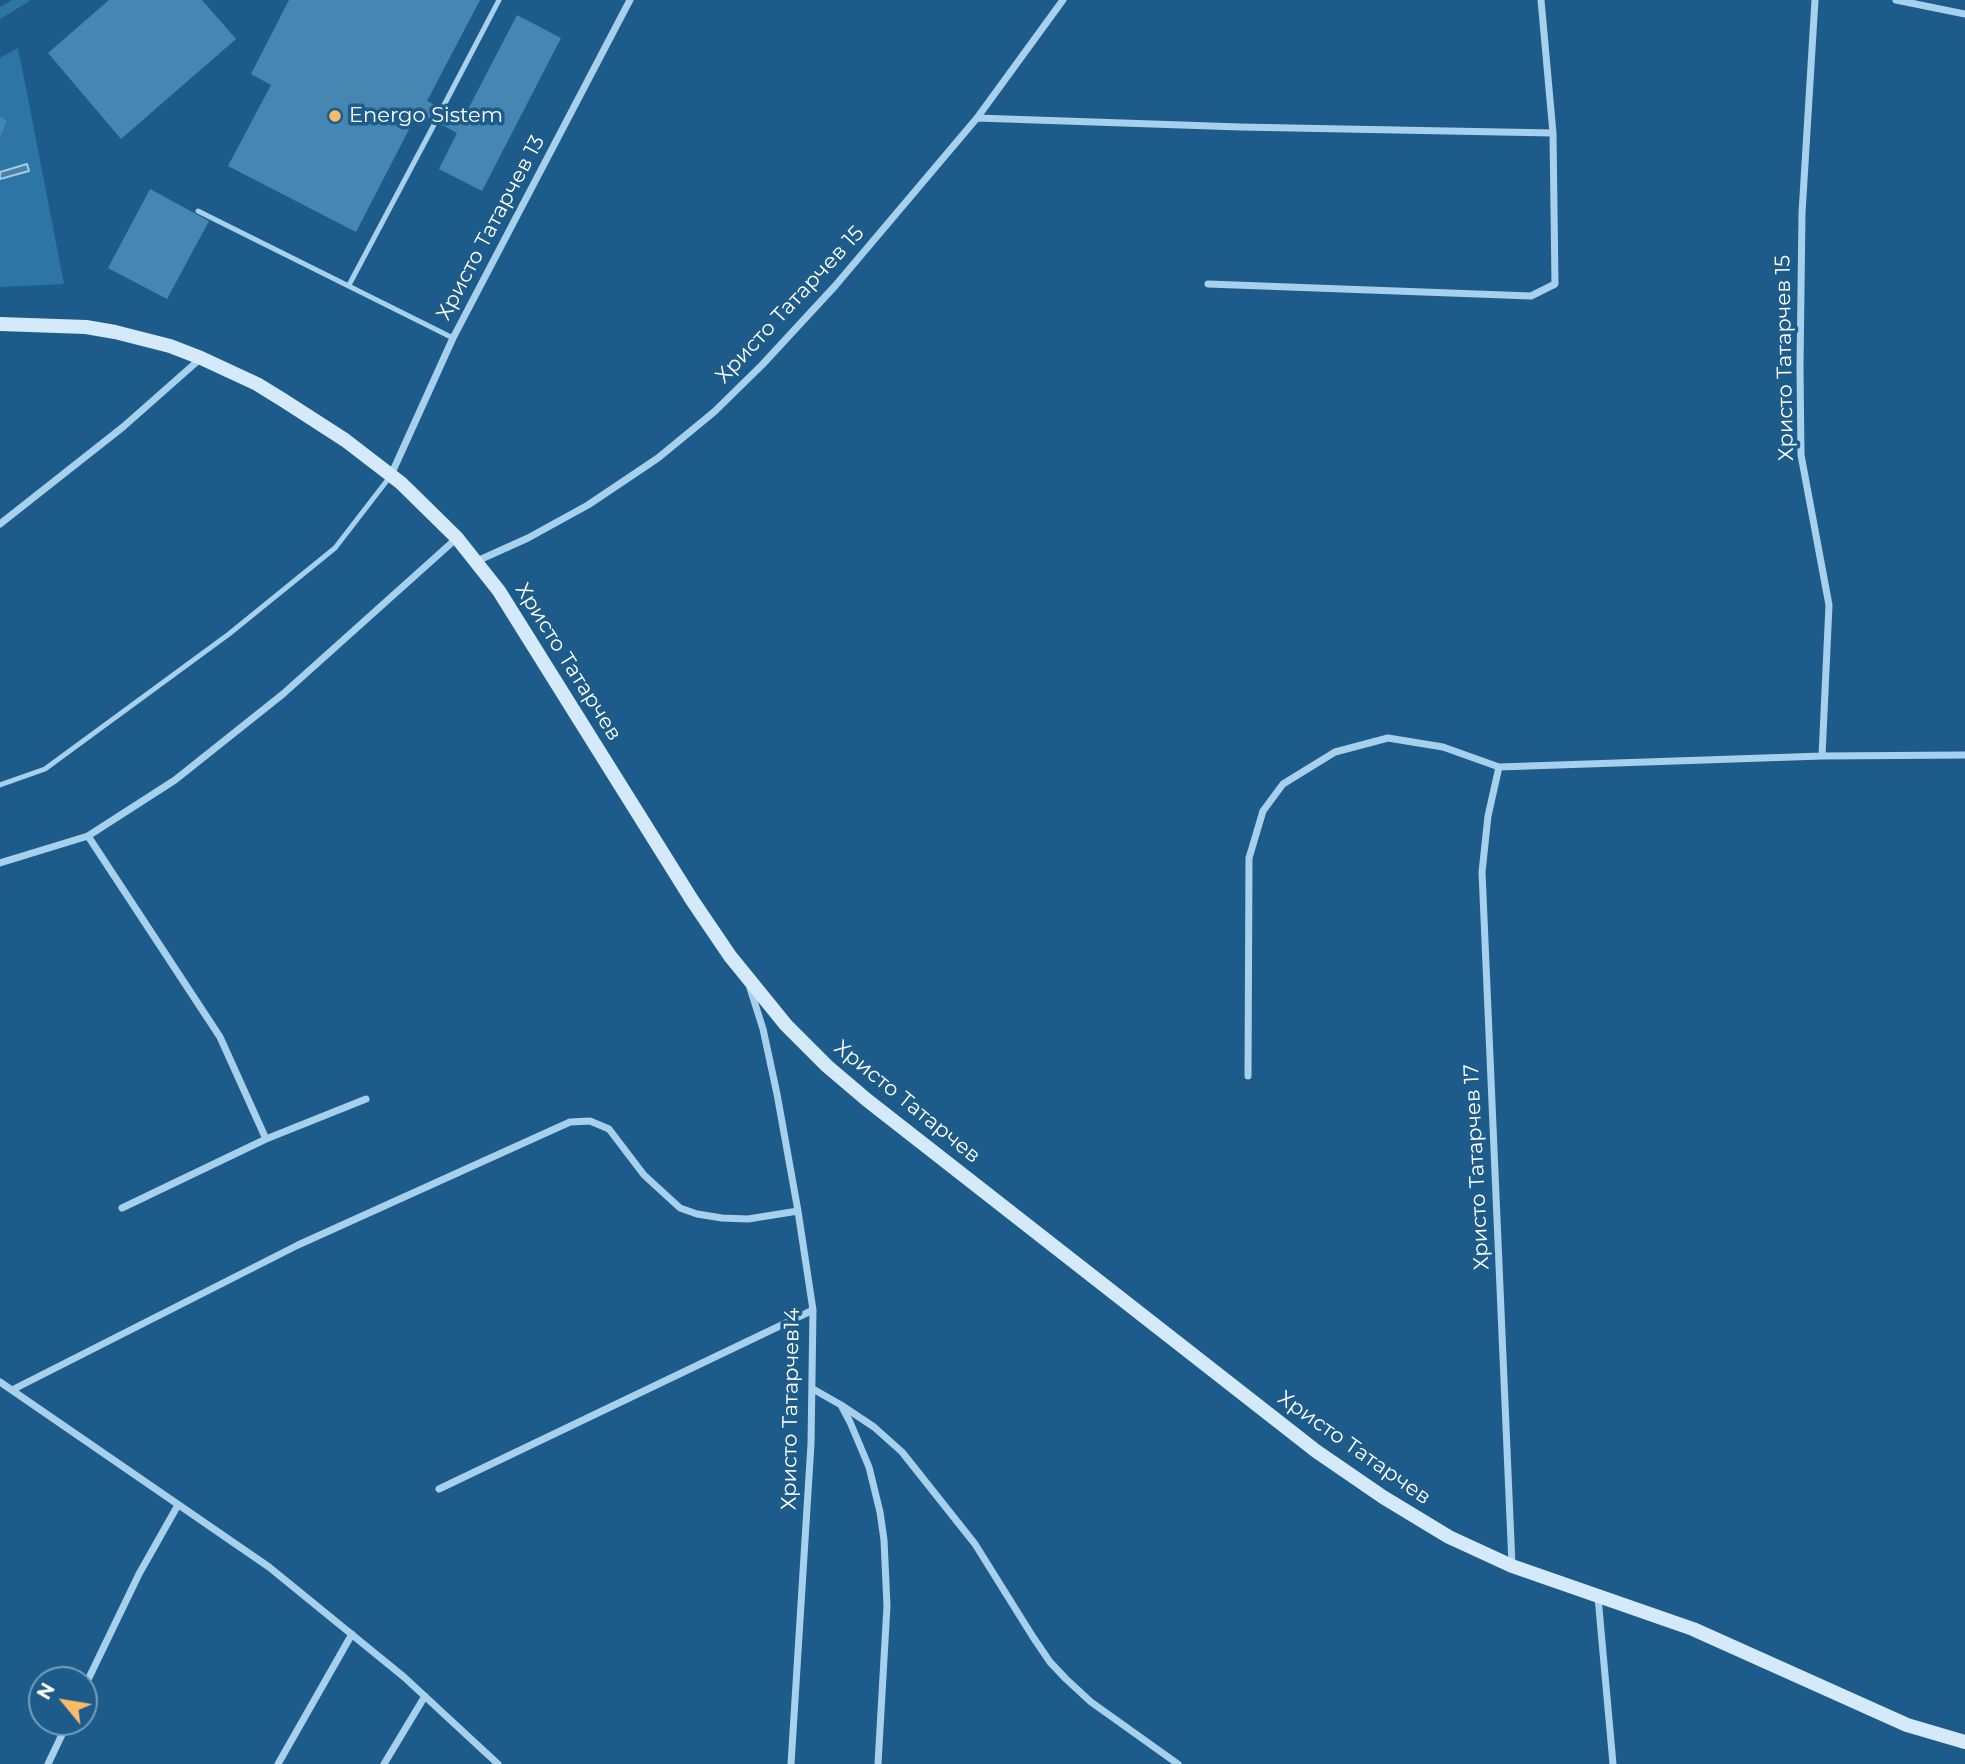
<!DOCTYPE html>
<html>
<head>
<meta charset="utf-8">
<style>
	body { margin:0 }
	#map { position:relative; width:1965px; height:1764px; overflow:hidden; background:#1d5c8a; font-family:Montserrat,sans-serif }
	canvas { display:block }
	.north { position:absolute; left:28px; top:1666px; width:70px; height:70px; box-sizing:border-box; background:#1d5c8a; border:2px solid #779db9; border-radius:50%; rotate:300deg; font-size:19px; font-weight:700; line-height:28px; text-align:center; color:#fff }
	.north::after { content:''; display:block; margin:auto; width:24px; height:32px; background:#fcbb66; clip-path:polygon(50% 0,100% 100%,50% 72%,0 100%) }
</style>
</head>
<body>
<div id="map">
<canvas width="1965" height="1764"></canvas>
<div class="north">N</div>
</div>
<script>
const ctx = document.querySelector('canvas').getContext('2d');
ctx.lineJoin = 'round';
function fillPath(path, color) {
  ctx.fillStyle = color;
  ctx.fill(path, 'evenodd');
}
function poly(rows) {
  const path = new Path2D();
  for (const r of rows) {
    path.moveTo(r[0], r[1]);
    for (let i = 2; i < r.length; i += 2) path.lineTo(r[i], r[i + 1]);
  }
  return path;
}
function strokePath(path, color, width, dash) {
  ctx.strokeStyle = color;
  ctx.lineWidth = width;
  ctx.lineCap = dash ? 'butt' : 'round';
  ctx.setLineDash(dash || []);
  ctx.stroke(path);
}
function write(font, color, halo, rows, align = 'center') {
  ctx.font = font + ' Montserrat,sans-serif';
  ctx.lineWidth = 7;
  ctx.setLineDash([]);
  ctx.textBaseline = 'middle';
  ctx.strokeStyle = halo;
  ctx.fillStyle = color;
  for (const [text, x, y, turn = 0] of rows) {
    ctx.save();
    ctx.translate(x, y);
    ctx.rotate((+turn || 0) * Math.PI / 180);
    ctx.textAlign = isNaN(turn) ? turn : align;
    if (halo) ctx.strokeText(text, 0, 0);
    ctx.fillText(text, 0, 0);
    ctx.restore();
  }
}
const green = poly([
	[12,0,31,0,0,19,0,7],
	[18,48,33,124,64,284,0,287,0,58]
]);
const water = poly([
	[27,164,29,171,0,179,0,172,27,164]
]);
const building = poly([
	[109,0,202,0,236,39,121,139,48,53],
	[289,0,480,0,427,101,463,119,517,15,561,38,482,191,439,169,457,133,418,112,356,232,228,166,271,85,251,74],
	[0,116,7,121,0,137],
	[150,189,209,221,167,299,108,268]
]);
const lane = poly([
	[442,109,499,0],
	[198,211,453,338],
	[349,285,436,121],
	[0,785,45,769,229,634,335,548,389,478]
]);
const street = poly([
	[1815,0,1802,213,1800,367,1801,455,1829,605,1822,756],
	[1896,0,1965,14],
	[977,118,1240,127,1553,133],
	[1208,284,1531,296,1555,284,1553,133,1541,0],
	[391,475,453,338,630,0],
	[0,524,123,427,200,359],
	[477,561,528,538,588,505,658,458,714,412,762,365,835,286,977,118,1063,0],
	[1499,767,1488,816,1482,872,1512,1565],
	[88,836,220,1037,266,1139],
	[0,863,88,836,175,780,283,694,457,538],
	[750,988,763,1029,777,1094,798,1211,813,1310,811,1444,791,1764],
	[1248,1076,1249,858,1263,811,1283,784,1335,752,1388,738,1443,747,1499,767,1822,756,1965,755],
	[122,1208,266,1139,366,1099],
	[0,1382,269,1567,404,1677,498,1764],
	[813,1389,841,1405,850,1422,869,1467,880,1512,884,1540,887,1606,878,1764],
	[12,1390,298,1245,570,1122,590,1121,609,1129,644,1175,680,1208,697,1214,722,1218,748,1219,798,1211],
	[841,1405,874,1427,902,1452,975,1544,1033,1637,1050,1662,1066,1679,1091,1702,1178,1764],
	[439,1489,813,1310],
	[1598,1597,1613,1764],
	[84,1688,139,1574,178,1505],
	[48,1764,68,1722],
	[278,1764,352,1634],
	[384,1764,425,1696]
]);
const secondary = poly([
	[0,324,86,327,115,332,170,346,201,358,257,384,283,400,345,440,401,483,457,538,499,591,692,900,730,956,786,1025,827,1066,867,1100,1316,1451,1383,1497,1449,1537,1512,1566,1693,1629,1907,1725,1965,1742]
]);
const markers = [
	[335,116,7,"#fcbb66"]
];
const poiNames = [
	["Energo Sistem",349,116]
];
const streetNames = [
	["Христо Татарчев 13",491,228,-62],
	["Христо Татарчев 15",790,305,-47],
	["Христо Татарчев 15",1785,358,-91],
	["Христо Татарчев",568,662,58],
	["Христо Татарчев",907,1102,39],
	["Христо Татарчев 17",1477,1167,-93],
	["Христо Татарчев14",791,1409,-89],
	["Христо Татарчев",1354,1448,35]
];
fillPath(green, '#2d75a5');
fillPath(water, '#517f9e');
strokePath(water, '#9bcdee', 2);
fillPath(building, '#4586b2');
strokePath(lane, '#a7d0ec', 5);
strokePath(street, '#a7d0ec', 7);
strokePath(secondary, '#d4e9f9', 14);
for (const [x, y, r, color] of markers) {
  const dot = new Path2D();
  dot.arc(x, y, r, 0, 2 * Math.PI);
  ctx.fillStyle = color;
  ctx.fill(dot);
  strokePath(dot, '#1d5c8a', 2.5);
}
write('21px', '#fff', '#1d5c8a', poiNames, 'left');
write('21px', '#fff', '#1d5c8a', streetNames);
</script>
</body>
</html>
